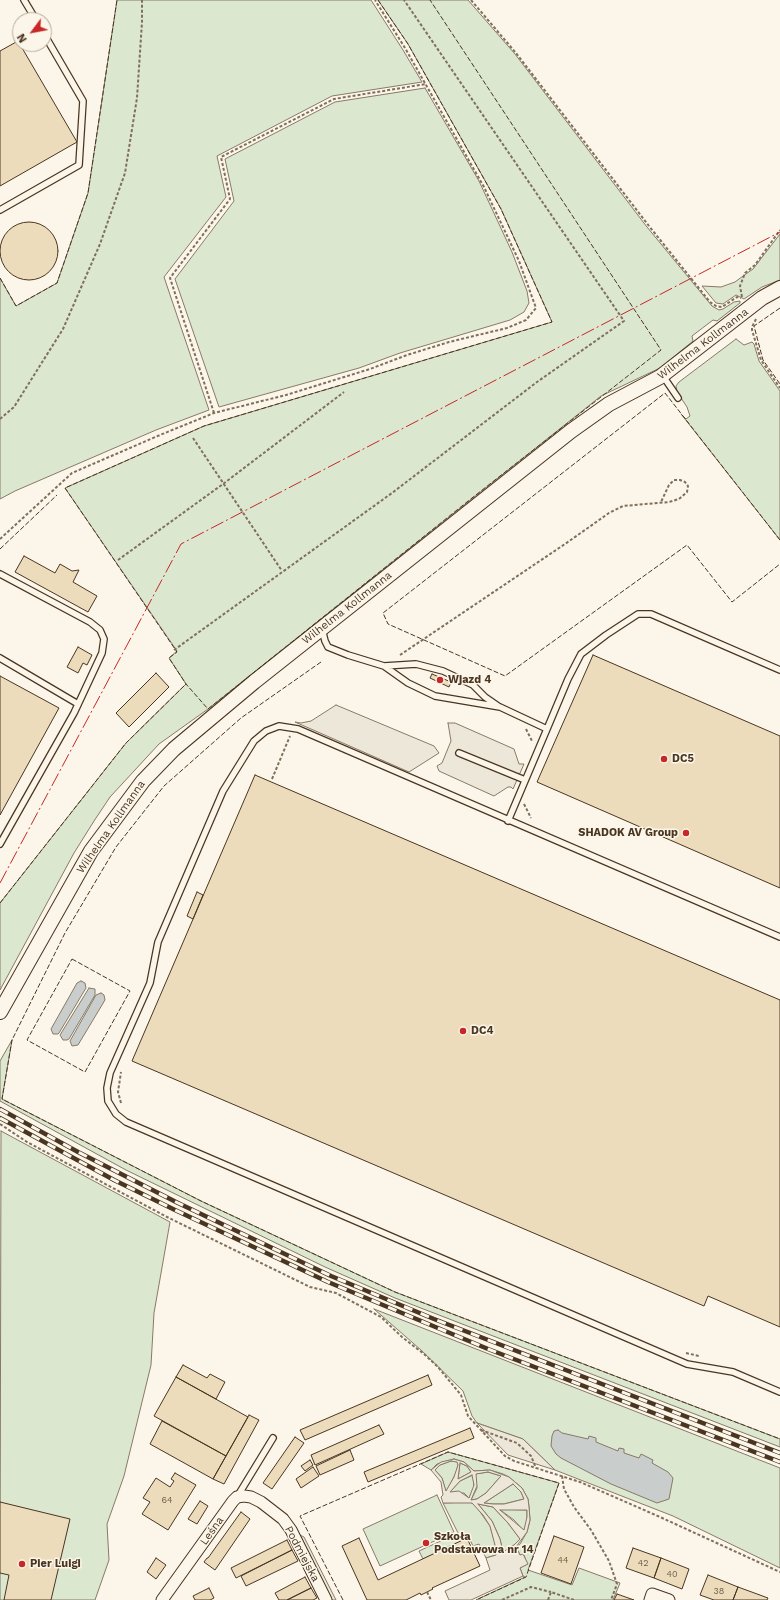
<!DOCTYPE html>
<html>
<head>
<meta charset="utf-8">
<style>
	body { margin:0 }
	#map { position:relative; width:780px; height:1600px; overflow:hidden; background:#fbf6e9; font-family:"Work Sans",sans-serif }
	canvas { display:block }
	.north { position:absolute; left:12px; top:12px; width:40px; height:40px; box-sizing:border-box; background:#fbf6e9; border:1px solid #b4a999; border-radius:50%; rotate:238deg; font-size:11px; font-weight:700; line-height:16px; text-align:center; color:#4a3520 }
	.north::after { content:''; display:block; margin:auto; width:14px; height:18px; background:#c62828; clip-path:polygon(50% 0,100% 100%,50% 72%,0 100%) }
</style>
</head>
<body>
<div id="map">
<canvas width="780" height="1600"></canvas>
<div class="north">N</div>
</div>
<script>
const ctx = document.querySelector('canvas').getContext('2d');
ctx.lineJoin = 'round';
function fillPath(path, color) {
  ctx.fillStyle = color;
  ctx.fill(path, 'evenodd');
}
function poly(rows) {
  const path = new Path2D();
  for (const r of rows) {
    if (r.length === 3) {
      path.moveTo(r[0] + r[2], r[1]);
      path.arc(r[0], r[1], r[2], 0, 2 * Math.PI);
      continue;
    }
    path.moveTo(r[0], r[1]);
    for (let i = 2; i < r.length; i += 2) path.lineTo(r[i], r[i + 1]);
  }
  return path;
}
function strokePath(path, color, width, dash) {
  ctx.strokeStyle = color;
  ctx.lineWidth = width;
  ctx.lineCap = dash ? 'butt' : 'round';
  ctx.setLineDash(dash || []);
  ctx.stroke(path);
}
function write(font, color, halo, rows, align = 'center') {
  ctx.font = font + ' "Work Sans",sans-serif';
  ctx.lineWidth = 3;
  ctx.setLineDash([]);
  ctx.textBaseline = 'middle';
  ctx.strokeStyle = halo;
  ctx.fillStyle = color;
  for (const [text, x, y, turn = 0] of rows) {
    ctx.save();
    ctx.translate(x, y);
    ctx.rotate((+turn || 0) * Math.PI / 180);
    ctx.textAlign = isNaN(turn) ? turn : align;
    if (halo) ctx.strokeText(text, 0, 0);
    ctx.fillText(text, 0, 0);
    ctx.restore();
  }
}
const green = poly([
	[117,0,371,0,403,50,422,82,332,96,217,156,226,197,164,277,209,410,156,430,15,491,0,499,0,278,16,306,57,283,88,193,117,0],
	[378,0,468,0,515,54,647,227,712,306,719,310,723,309,734,302,740,301,740,303,717,321,713,320,692,336,693,341,660,368,601,396,208,709,159,744,110,797,94,821,74,853,0,990,0,903,126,743,186,684,169,658,177,651,65,488,204,426,552,322,501,209,408,44,378,0],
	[425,88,479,181,512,252,527,291,529,303,524,312,510,320,400,353,359,368,219,407,175,279,234,201,225,159,335,102,425,88],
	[780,234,780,280,762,287,744,299,736,295,723,304,716,303,702,286,721,287,735,282,743,276,753,269,780,234],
	[736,339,744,345,752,342,754,344,759,361,780,391,780,540,681,414,686,419,690,416,687,407,677,392,676,386,679,382,736,339],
	[12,1040,2,1099,201,1201,395,1292,780,1439,780,1447,395,1298,325,1267,126,1170,0,1101,0,1061,12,1040],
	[1,1131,170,1222,154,1313,151,1365,124,1476,107,1524,109,1560,95,1600,0,1600,1,1131],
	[374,1309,780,1468,780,1568,673,1516,555,1470,523,1439,477,1423,472,1416,463,1391,421,1350,374,1309],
	[448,1452,559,1483,528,1570,572,1585,579,1568,620,1583,613,1600,476,1600,525,1577,523,1576,520,1568,527,1564,524,1555,520,1555,516,1547,520,1544,527,1532,530,1520,529,1507,528,1499,522,1488,509,1477,503,1474,490,1470,474,1471,464,1462,454,1459,437,1464,431,1470,421,1464,448,1452],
	[451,1461,458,1462,458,1465,456,1473,446,1492,442,1478,435,1470,440,1465,451,1461],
	[460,1463,467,1466,471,1472,458,1479,460,1463],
	[488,1472,501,1476,486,1493,477,1499,471,1500,477,1488,475,1474,488,1472],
	[473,1475,474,1488,469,1498,464,1493,449,1493,460,1481,473,1475],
	[513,1484,521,1492,524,1499,504,1504,493,1504,484,1503,513,1484],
	[437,1495,454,1532,380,1566,363,1529,437,1495],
	[469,1502,472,1503,478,1509,490,1526,495,1543,496,1555,486,1558,479,1544,473,1546,469,1538,423,1559,419,1551,458,1533,443,1503,469,1502],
	[478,1504,493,1507,508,1523,520,1539,514,1545,503,1552,500,1539,492,1521,478,1504],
	[499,1509,527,1510,527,1521,524,1531,514,1520,499,1509]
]);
const parking = poly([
	[336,705,434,746,439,753,409,772,295,722,301,723,311,721,336,705],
	[448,723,455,723,514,749,519,764,524,764,513,789,511,787,508,787,494,796,439,771,437,766,442,763,451,741,448,723],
	[477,1423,523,1439,555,1470,508,1455,477,1423],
	[454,1459,464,1462,474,1471,490,1470,509,1477,522,1488,528,1499,529,1507,530,1520,527,1532,516,1547,520,1555,523,1554,528,1564,520,1568,523,1576,471,1600,449,1600,445,1591,490,1570,486,1558,496,1555,496,1549,490,1526,483,1515,472,1503,443,1503,441,1497,443,1495,441,1482,431,1470,441,1462,454,1459],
	[451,1461,457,1462,458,1465,454,1477,446,1491,442,1478,435,1470,440,1465,451,1461],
	[460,1463,467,1466,471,1472,458,1479,460,1463],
	[488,1472,501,1476,486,1493,477,1499,471,1500,477,1486,476,1474,488,1472],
	[472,1475,474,1485,469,1498,459,1491,450,1492,460,1481,472,1475],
	[513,1484,521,1492,524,1499,504,1504,493,1504,484,1503,513,1484],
	[478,1504,493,1507,508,1523,520,1539,514,1545,503,1552,500,1539,492,1521,478,1504],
	[500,1510,527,1510,527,1517,524,1530,500,1510],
	[300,1535,304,1537,336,1600,332,1600,300,1535]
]);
const water = poly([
	[81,981,85,983,86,988,59,1033,58,1034,53,1034,51,1029,77,983,81,981],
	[89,988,95,989,95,995,69,1039,67,1040,63,1040,60,1035,89,988],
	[101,993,104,995,105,1000,78,1045,72,1046,70,1041,96,995,101,993],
	[558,1430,562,1433,588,1439,589,1436,596,1438,596,1442,618,1451,619,1448,624,1449,624,1453,639,1458,641,1454,653,1460,652,1463,668,1472,673,1478,669,1499,657,1503,611,1484,561,1458,556,1454,551,1446,552,1436,554,1431,558,1430]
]);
const building = poly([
	[18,41,77,142,0,186,0,51,18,41],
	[29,251,29],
	[24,556,55,573,60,564,72,571,79,570,73,582,97,596,88,612,15,572,24,556],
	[78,647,92,655,87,665,83,663,78,673,67,667,78,647],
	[593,655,780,736,780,888,537,782,593,655],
	[156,673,169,687,129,727,116,713,156,673],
	[432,674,451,682,449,687,430,678,432,674],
	[0,676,59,708,0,815,0,676],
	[255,775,780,1000,780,1327,708,1296,704,1306,132,1061,255,775],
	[197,892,203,895,193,919,187,916,197,892],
	[183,1365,207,1378,210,1374,225,1382,216,1399,176,1377,183,1365],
	[428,1375,432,1385,305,1440,300,1430,428,1375],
	[176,1377,248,1417,226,1456,154,1416,176,1377],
	[249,1415,259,1420,224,1484,213,1479,249,1415],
	[162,1421,226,1456,213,1479,150,1444,162,1421],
	[379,1425,384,1434,315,1465,311,1455,379,1425],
	[470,1428,474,1438,368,1482,364,1472,470,1428],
	[295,1437,304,1443,272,1489,263,1483,295,1437],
	[350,1450,354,1460,320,1475,316,1466,350,1450],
	[310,1460,313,1465,305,1471,301,1466,310,1460],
	[313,1467,319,1476,301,1488,296,1479,313,1467],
	[175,1473,196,1485,168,1530,142,1514,150,1502,143,1498,156,1478,170,1487,174,1481,171,1479,175,1473],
	[200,1501,208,1506,197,1524,188,1519,200,1501],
	[0,1502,70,1519,51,1600,4,1600,9,1575,0,1573,0,1502],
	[241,1512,250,1519,215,1570,204,1562,207,1558,208,1558,241,1512],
	[554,1536,584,1547,571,1584,541,1573,554,1536],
	[359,1538,378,1580,467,1538,480,1566,432,1588,433,1589,421,1595,420,1593,406,1600,367,1600,342,1546,359,1538],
	[287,1540,292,1550,236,1578,231,1568,287,1540],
	[633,1548,661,1558,654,1578,626,1568,633,1548],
	[292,1550,298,1561,246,1586,241,1576,292,1550],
	[156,1558,166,1565,156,1579,147,1572,156,1558],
	[661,1558,689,1569,682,1589,654,1578,661,1558],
	[708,1575,738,1587,733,1600,714,1600,700,1595,708,1575],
	[305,1577,311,1588,287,1600,279,1600,275,1593,305,1577],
	[738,1587,768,1598,767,1600,733,1600,738,1587],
	[209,1588,214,1598,210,1600,195,1600,193,1596,209,1588],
	[311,1588,317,1598,313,1600,287,1600,311,1588],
	[617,1594,634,1600,614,1600,617,1594]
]);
const path = poly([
	[471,0,516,53,649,226,710,302,716,306,722,307,737,297,741,298],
	[742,297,740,286,745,273,755,265,780,230],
	[756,319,752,327,752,330,761,360,780,388],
	[214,413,170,278,230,199,221,157,334,99,426,84],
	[0,419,14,407,63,329,100,244,125,173,137,98,142,22,142,0],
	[193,438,282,571],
	[0,539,72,473,160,435,214,413,286,395,370,369,407,355,449,342,507,328,526,320,536,308,519,261,484,187,405,48,375,0],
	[118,560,223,484,344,392],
	[174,650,392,493,537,382,624,321,404,0],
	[400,655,565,544,609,513,623,506,669,502,679,499,687,492,688,486,685,482,680,480,674,480,669,485,661,502],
	[526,729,532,741],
	[272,779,290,736],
	[524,804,531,818],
	[121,1103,118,1092,121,1072],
	[0,1124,27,1142,167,1217,310,1287,336,1293,381,1317,402,1337,424,1354,438,1367,461,1395,468,1416,505,1456,514,1461,580,1482,660,1517,780,1572],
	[686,1353,699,1356],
	[481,1430,517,1443,531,1456,536,1468],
	[562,1476,564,1489,574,1507,591,1530,609,1561,617,1584,611,1600],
	[427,1592,431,1600],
	[502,1600,531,1587,551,1592],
	[548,1600,551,1592,574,1600]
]);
const service = poly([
	[24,0,36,20],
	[0,210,79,165,83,101,44,34],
	[663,376,678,398],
	[0,574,90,622,100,630,104,639,102,653,74,713,0,844],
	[322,629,325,641,328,647,348,655,384,666,408,683,435,696,500,707,547,729,508,821],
	[0,658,78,704],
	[384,666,416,664,443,671,473,685,485,697,498,706],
	[547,729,568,679,581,654,606,635,638,614,651,614,780,670],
	[459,753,525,780],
	[780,937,298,729,279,726,266,731,254,741,223,791,158,942,150,983,110,1073,107,1088,108,1101,116,1114,126,1122,687,1364,733,1372,780,1392],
	[237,1497,273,1438]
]);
const minor = poly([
	[162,1600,233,1501,237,1497,244,1496,251,1497,261,1502,283,1519,291,1530,326,1600],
	[650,1600,652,1594,669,1600]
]);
const tertiary = poly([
	[0,1012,91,851,143,781,174,749,254,682,571,431,609,404,660,377,762,298,780,288]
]);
const rail = poly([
	[0,1109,78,1152,178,1203,331,1276,434,1319,780,1453],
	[0,1118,114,1180,175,1210,328,1282,488,1349,780,1462]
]);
const fence = poly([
	[378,0,408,44,501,209,552,322,204,426,65,488,177,652,169,658,186,684,208,709,472,498,661,350,430,0],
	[0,278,16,306,57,283,88,193,117,0],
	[780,308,754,326,763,360,780,384],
	[780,540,665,393,383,613,388,624,505,676,687,545,732,602,780,564],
	[0,549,57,495],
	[321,662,241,718,164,786,116,847,65,933,12,1040,2,1099,201,1201,395,1292,780,1439],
	[0,903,126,743,186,684],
	[72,959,130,991,85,1072,27,1040,72,959],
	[343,1600,300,1516,448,1452,559,1483,526,1577,476,1600]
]);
const power = poly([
	[0,883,181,544,780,232]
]);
const markers = [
	[440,680,4,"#c62828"],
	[664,759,4,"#c62828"],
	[686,833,4,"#c62828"],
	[463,1031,4,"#c62828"],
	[426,1543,4,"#c62828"],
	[22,1564,4,"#c62828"]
];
const numberNames = [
	["64",167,1500],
	["44",563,1560],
	["42",643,1563],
	["40",672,1574],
	["38",719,1591]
];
const streetNames = [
	["Wilhelma Kollmanna",703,344,-37],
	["Wilhelma Kollmanna",347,608,-38],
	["Wilhelma Kollmanna",111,827,-55],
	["Leśna",212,1531,-55],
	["Podmiejska",302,1554,62]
];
const poiNames = [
	["Wjazd 4",448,680],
	["DC5",672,759],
	["SHADOK AV Group",678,833,"right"],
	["DC4",471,1031],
	["Szkoła",434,1537],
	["Podstawowa nr 14",434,1550],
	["Pier Luigi",30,1564]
];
fillPath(green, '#dce7d0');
strokePath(green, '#887966', 1);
fillPath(parking, '#ede7d9');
strokePath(parking, '#887966', 1);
fillPath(water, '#c9cecd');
strokePath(water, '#887966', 1);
fillPath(building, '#ecdcbc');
strokePath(building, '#4a3520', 1);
strokePath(service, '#4a3520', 8);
strokePath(minor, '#4a3520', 13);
strokePath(tertiary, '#4a3520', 16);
strokePath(path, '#7f6f5c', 2, [3, 2]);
strokePath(service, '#fbf6e9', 5.5);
strokePath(minor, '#fbf6e9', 11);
strokePath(tertiary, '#fbf6e9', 14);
strokePath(rail, '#4a3520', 4.5);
strokePath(rail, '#fbf6e9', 3, [9]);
strokePath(fence, '#4a3520', 1, [5, 2]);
strokePath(power, '#c62828', 1, [14, 3, 2, 3]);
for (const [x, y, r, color] of markers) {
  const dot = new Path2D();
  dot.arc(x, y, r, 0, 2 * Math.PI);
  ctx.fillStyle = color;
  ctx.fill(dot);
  strokePath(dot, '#fbf6e9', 1.5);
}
write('9px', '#725f47', null, numberNames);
write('11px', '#4a3520', '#fbf6e9', streetNames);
write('bold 11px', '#4a3520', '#fbf6e9', poiNames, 'left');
</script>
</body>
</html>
